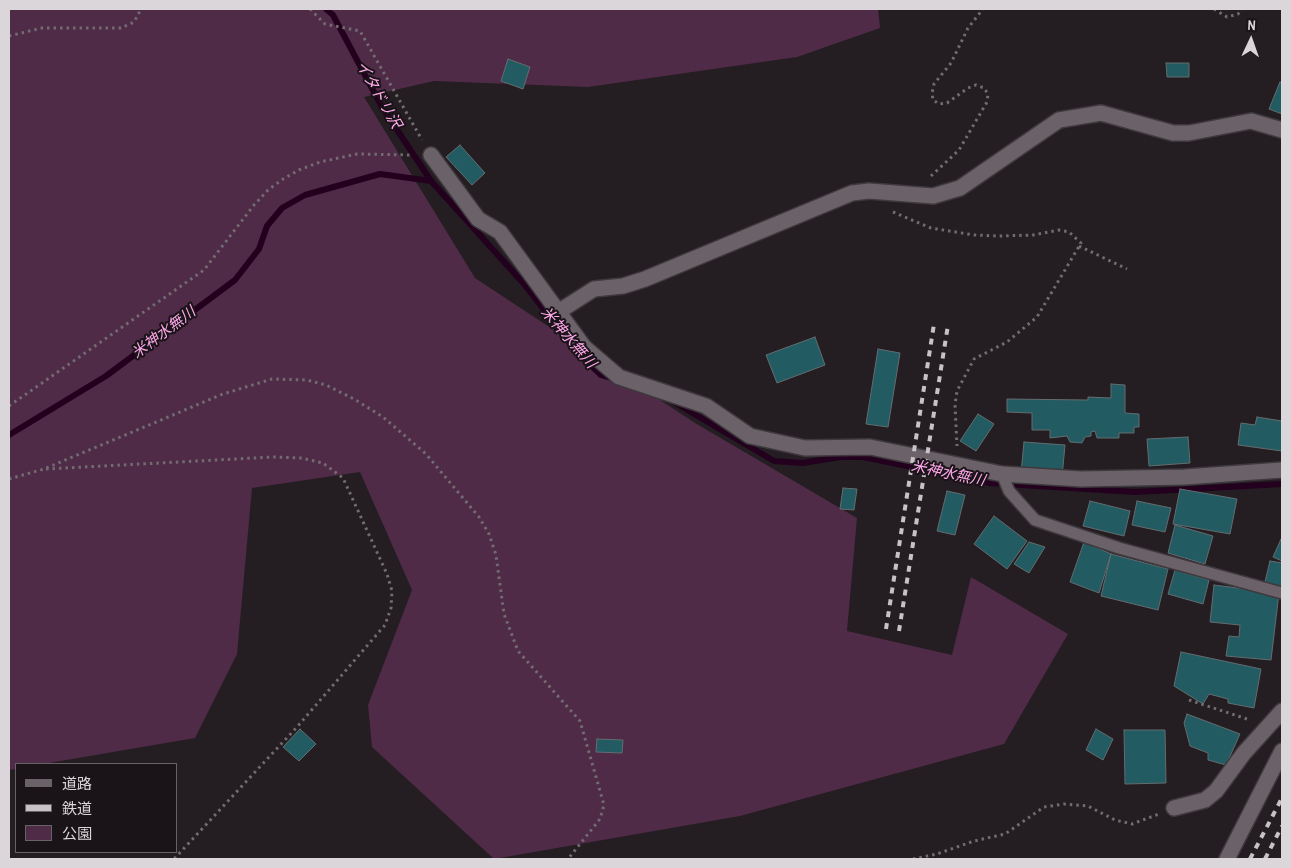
<!DOCTYPE html>
<html>
<head>
<meta charset="utf-8">
<style>
	body { margin:0 }
	#map { position:relative; width:1291px; height:868px; overflow:hidden; background:#241d22; font-family:"Archivo Narrow","Noto Sans JP",sans-serif }
	canvas { display:block }
	.frame { position:absolute; inset:0; border:10px solid #dbd6da; pointer-events:none }
	.legend { position:absolute; left:15px; top:763px; width:162px; height:90px; box-sizing:border-box; background:#1a1419; border:1px solid #676266; margin:0; padding:6px 9px; list-style:none; font-size:15px; color:#dbd6da }
	.legend li { display:flex; align-items:center; gap:10px; height:25px }
	.legend b { width:25px; border:1px solid #676266 }
	.north { position:absolute; left:1226px; top:15px; width:50px; height:50px; -webkit-text-stroke:4px #1a1419; paint-order:stroke; rotate:3deg; font-size:14px; font-weight:700; line-height:20px; text-align:center; color:#dbd6da }
	.north::after { content:''; display:block; margin:auto; width:18px; height:22px; background:#dbd6da; clip-path:polygon(50% 0,100% 100%,50% 72%,0 100%) }
</style>
</head>
<body>
<div id="map">
<canvas width="1291" height="868"></canvas>
<div class="frame"></div>
<ul class="legend">
<li><b style="height:6px;background:#6a6268"></b>道路</li>
<li><b style="height:6px;background:#c7c2c6"></b>鉄道</li>
<li><b style="height:14px;background:#4f2b47"></b>公園</li>
</ul>
<div class="north">N</div>
</div>
<script>
const ctx = document.querySelector('canvas').getContext('2d');
ctx.lineJoin = 'round';
function fillPath(path, color) {
  ctx.fillStyle = color;
  ctx.fill(path, 'evenodd');
}
function poly(rows) {
  const path = new Path2D();
  for (const r of rows) {
    path.moveTo(r[0], r[1]);
    for (let i = 2; i < r.length; i += 2) path.lineTo(r[i], r[i + 1]);
  }
  return path;
}
function strokePath(path, color, width, dash) {
  ctx.strokeStyle = color;
  ctx.lineWidth = width;
  ctx.lineCap = dash ? 'butt' : 'round';
  ctx.setLineDash(dash || []);
  ctx.stroke(path);
}
function write(font, color, halo, rows, align = 'center') {
  ctx.font = font + ' "Archivo Narrow","Noto Sans JP",sans-serif';
  ctx.lineWidth = 4;
  ctx.setLineDash([]);
  ctx.textBaseline = 'middle';
  ctx.strokeStyle = halo;
  ctx.fillStyle = color;
  for (const [text, x, y, turn = 0] of rows) {
    ctx.save();
    ctx.translate(x, y);
    ctx.rotate((+turn || 0) * Math.PI / 180);
    ctx.textAlign = isNaN(turn) ? turn : align;
    if (halo) ctx.strokeText(text, 0, 0);
    ctx.fillText(text, 0, 0);
    ctx.restore();
  }
}
const green = poly([
	[9,9,878,9,880,28,797,57,588,87,434,81,364,97,475,278,695,423,857,518,847,631,952,655,971,577,1068,634,1004,744,740,816,494,859,372,747,368,705,412,590,360,472,252,488,237,654,195,738,43,764,16,764,16,769,9,770]
]);
const stream = poly([
	[326,9,333,15,382,107,431,181,524,284,576,351,601,375,614,379],
	[672,401,774,461,803,463,840,457,863,457,990,483,1135,492,1282,484],
	[9,435,106,376,235,280,259,249,267,226,282,208,305,195,380,174,431,181]
]);
const building = poly([
	[508,59,530,67,523,89,501,81,508,59],
	[1166,63,1189,63,1189,77,1167,77,1166,63],
	[1280,82,1282,83,1282,114,1269,109,1280,82],
	[460,145,485,173,472,185,446,157,460,145],
	[815,337,825,365,777,383,766,355,815,337],
	[878,349,900,353,888,427,866,424,878,349],
	[1111,384,1125,385,1125,413,1139,414,1139,427,1134,427,1134,433,1119,433,1119,438,1097,438,1095,431,1091,432,1091,436,1085,437,1082,443,1070,442,1067,436,1050,438,1050,430,1032,430,1032,413,1007,412,1007,399,1088,400,1088,397,1111,398,1111,384],
	[978,414,994,424,976,451,960,441,978,414],
	[1257,417,1282,421,1282,451,1238,445,1241,423,1255,425,1257,417],
	[1188,437,1190,463,1149,466,1147,439,1188,437],
	[1024,442,1065,445,1062,477,1021,473,1024,442],
	[843,488,857,489,854,510,840,509,843,488],
	[1180,489,1237,499,1230,534,1173,524,1180,489],
	[947,491,965,495,955,535,937,531,947,491],
	[1090,501,1130,511,1124,536,1083,526,1090,501],
	[1137,501,1171,508,1165,532,1132,525,1137,501],
	[994,516,1027,541,1007,569,974,544,994,516],
	[1175,525,1213,536,1205,564,1168,553,1175,525],
	[1282,537,1282,561,1273,557,1282,537],
	[1029,542,1045,547,1029,573,1014,564,1029,542],
	[1084,542,1111,554,1099,593,1070,582,1084,542],
	[1111,554,1168,569,1158,610,1101,596,1111,554],
	[1270,561,1282,563,1282,590,1264,586,1270,561],
	[1175,570,1209,580,1203,604,1168,594,1175,570],
	[1214,585,1279,593,1271,660,1226,656,1229,636,1239,637,1240,625,1210,622,1214,585],
	[1181,652,1261,669,1254,708,1228,703,1228,699,1209,694,1203,704,1174,686,1181,652],
	[1187,714,1240,734,1226,765,1208,760,1208,753,1190,746,1184,723,1187,714],
	[300,729,316,744,299,761,283,747,300,729],
	[1096,729,1113,739,1103,760,1086,750,1096,729],
	[1124,730,1165,730,1166,783,1125,784,1124,730],
	[597,739,623,740,622,753,596,752,597,739]
]);
const path = poly([
	[310,9,325,24,360,31,422,140],
	[1214,9,1227,17,1238,14,1242,9],
	[9,36,42,28,121,28,134,22,141,9],
	[931,176,959,150,987,102,988,94,984,88,976,85,968,88,947,103,939,104,933,100,932,93,934,84,951,63,968,28,983,9],
	[893,212,931,228,974,235,998,236,1033,235,1059,230,1069,232,1081,243,1037,317,1007,342,974,359,957,391,955,405,957,446],
	[1079,246,1127,269],
	[9,406,204,270,254,205,268,190,283,179,299,170,320,162,357,154,413,155],
	[46,469,273,457,301,458,323,463,343,478,387,574,392,591,391,608,385,625,297,727,174,859],
	[9,479,44,469,223,394,272,379,307,380,326,385,354,399,383,417,426,454,479,517,489,534,496,555,504,614,518,651,580,721,604,805,600,819,568,859],
	[1189,700,1250,720],
	[913,859,937,854,974,841,1005,834,1044,807,1064,804,1088,806,1115,820,1132,824,1159,814]
]);
const lane = poly([
	[1002,474,1009,491,1035,520,1119,548,1282,593]
]);
const street = poly([
	[431,155,478,219,500,232,584,347,619,377,706,406,750,436,805,448,870,447,1002,474,1081,479,1185,477,1282,470],
	[558,312,594,289,623,286,645,279,852,193,869,191,933,196,960,188,1059,120,1101,113,1173,133,1189,133,1251,121,1282,130],
	[1174,808,1205,800,1216,791,1244,753,1282,711],
	[1227,859,1282,751]
]);
const rail = poly([
	[886,629,934,324],
	[899,631,948,325],
	[1250,859,1282,798],
	[1265,859,1282,826]
]);
const waterNames = [
	["イタドリ沢",378,95,60],
	["米神水無川",164,333,-37],
	["米神水無川",568,338,49],
	["米神水無川",948,474,12]
];
fillPath(green, '#4f2b47');
strokePath(stream, '#23001d', 6);
fillPath(building, '#235b63');
strokePath(building, '#636d6f', 1);
strokePath(lane, '#3e393d', 14);
strokePath(street, '#3e393d', 18);
strokePath(path, '#726c71', 3, [2.5, 4]);
strokePath(lane, '#6a6268', 11);
strokePath(street, '#6a6268', 15);
strokePath(rail, '#c7c2c6', 4, [6, 6]);
write('italic 15px', '#fea8ea', '#1a1419', waterNames);
</script>
</body>
</html>
